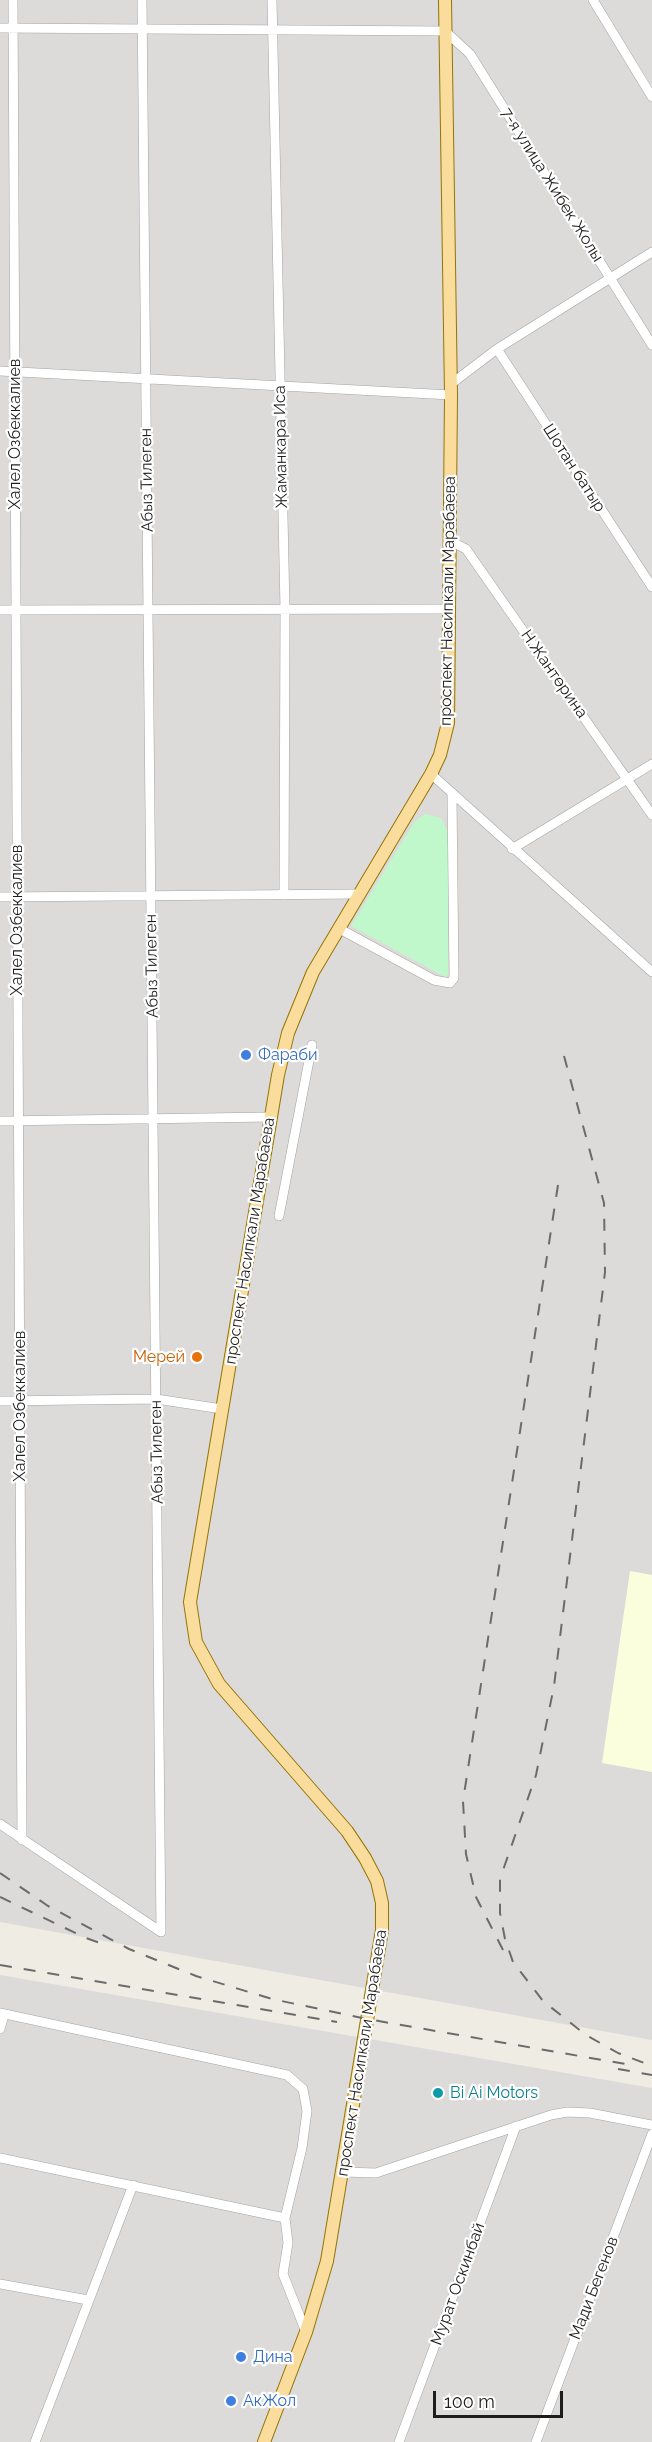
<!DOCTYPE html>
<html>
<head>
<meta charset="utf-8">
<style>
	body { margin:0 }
	#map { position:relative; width:652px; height:2442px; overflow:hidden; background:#eeece3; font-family:Raleway,sans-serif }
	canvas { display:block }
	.scale { position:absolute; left:433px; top:2391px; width:130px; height:27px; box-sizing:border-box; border:3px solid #1d1d1d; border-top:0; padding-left:8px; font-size:18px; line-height:21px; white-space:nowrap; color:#1d1d1d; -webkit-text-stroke:4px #fff; paint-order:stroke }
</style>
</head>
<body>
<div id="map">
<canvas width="652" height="2442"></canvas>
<div class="scale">100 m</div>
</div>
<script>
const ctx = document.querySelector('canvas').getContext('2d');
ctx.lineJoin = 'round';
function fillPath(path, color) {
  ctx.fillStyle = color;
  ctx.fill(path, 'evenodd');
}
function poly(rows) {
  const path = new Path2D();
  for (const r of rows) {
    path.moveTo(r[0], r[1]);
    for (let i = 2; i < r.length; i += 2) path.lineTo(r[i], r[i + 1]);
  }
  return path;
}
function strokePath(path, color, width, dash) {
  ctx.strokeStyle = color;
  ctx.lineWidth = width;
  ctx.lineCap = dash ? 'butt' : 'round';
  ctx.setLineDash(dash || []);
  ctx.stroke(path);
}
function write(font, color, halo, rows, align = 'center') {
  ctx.font = font + ' Raleway,sans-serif';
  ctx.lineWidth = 4.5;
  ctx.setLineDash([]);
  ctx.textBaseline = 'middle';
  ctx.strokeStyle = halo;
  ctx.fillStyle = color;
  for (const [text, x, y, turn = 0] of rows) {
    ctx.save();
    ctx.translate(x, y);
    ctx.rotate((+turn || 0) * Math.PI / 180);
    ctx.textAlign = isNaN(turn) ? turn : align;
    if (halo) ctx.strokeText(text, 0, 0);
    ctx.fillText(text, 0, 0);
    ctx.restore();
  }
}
const residential = poly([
	[0,0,652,0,652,2040,0,1922],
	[0,1975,652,2088,652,2442,0,2442]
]);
const education = poly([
	[630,1571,652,1575,652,1772,602,1763]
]);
const park = poly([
	[425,814,441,818,448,832,448,975,445,977,351,926,415,821]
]);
const minor = poly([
	[13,0,22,1840],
	[142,0,161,1932],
	[272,0,285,609,284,895],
	[593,0,652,97],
	[0,28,445,31,470,54,652,345],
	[497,349,652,587],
	[0,371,451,395],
	[451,384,497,349,652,252],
	[448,540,466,549,652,815],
	[0,610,448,609],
	[431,774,652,972],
	[512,849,652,764],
	[0,897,359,894],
	[338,928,434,980,450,983,454,978,452,796],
	[0,1121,271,1117],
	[279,1216,312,1045],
	[0,1401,156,1399,222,1409],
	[0,1824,161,1932],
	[0,2013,287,2075,303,2089,307,2111,302,2148,285,2218],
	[0,2029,4,2015],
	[0,2158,285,2218,288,2243,283,2274,306,2332],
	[343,2172,376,2173,551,2115,567,2112,590,2113,652,2125],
	[0,2284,88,2300],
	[35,2442,133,2185],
	[399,2442,516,2126],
	[536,2442,652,2134]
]);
const major = poly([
	[264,2442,306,2332,327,2261,382,1930,382,1903,377,1881,365,1858,347,1831,219,1684,196,1642,190,1602,278,1075,288,1033,313,972,431,774,440,755,448,723,451,395,445,0]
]);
const rail = poly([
	[564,1056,604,1203,605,1272,554,1686,536,1775,500,1879,500,1913,505,1939,513,1962,543,2001,586,2035,618,2053,652,2066],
	[0,1873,48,1906,129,1949,196,1976,272,1999,367,2019,631,2065],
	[0,1897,86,1938,109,1946],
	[503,1950,476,1897,466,1854,463,1801,558,1185],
	[0,1965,337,2022],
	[618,2069,652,2075]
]);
const markers = [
	[246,1055,6,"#3f7fe0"],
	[197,1357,6,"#e8710a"],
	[438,2093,6,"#0f9aa8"],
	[241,2357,6,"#3f7fe0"],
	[231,2401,6,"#3f7fe0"]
];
const streetNames = [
	["7-я улица Жибек Жолы",552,185,58],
	["Халел Озбеккалиев",15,434,-90],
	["Жаманкара Иса",281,447,-91],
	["Шотан батыр",574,468,57],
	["Абыз Тилеген",147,480,-91],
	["проспект Насипкали Марабаева",448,601,-89],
	["Н.Жантөрина",554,674,55],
	["Халел Озбеккалиев",17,920,-90],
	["Абыз Тилеген",152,966,-91],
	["проспект Насипкали Марабаева",250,1241,-81],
	["Халел Озбеккалиев",20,1406,-90],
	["Абыз Тилеген",157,1452,-91],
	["проспект Насипкали Марабаева",362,2053,-81],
	["Мурат Оскинбай",458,2284,-70],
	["Мади Бегенов",594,2288,-69]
];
const shopNames = [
	["Фараби",258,1055],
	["Дина",253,2357],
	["АкЖол",243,2401]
];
const foodNames = [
	["Мерей",185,1357]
];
const cultureNames = [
	["Bi Ai Motors",450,2093]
];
fillPath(residential, '#dcdbda');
fillPath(education, '#fbfedd');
fillPath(park, '#c1f8cb');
strokePath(minor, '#a4a4a4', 10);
strokePath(major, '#947503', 14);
strokePath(minor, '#fff', 9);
strokePath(major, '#fadc9d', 12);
strokePath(rail, '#6b6b6b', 2, [12, 12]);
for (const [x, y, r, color] of markers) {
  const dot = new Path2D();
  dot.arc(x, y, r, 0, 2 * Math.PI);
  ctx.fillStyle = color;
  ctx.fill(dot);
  strokePath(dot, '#fff', 2);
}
write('16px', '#1d1d1d', '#fff', streetNames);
write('16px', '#366cbe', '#fff', shopNames, 'left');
write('16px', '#c56008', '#fff', foodNames, 'right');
write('16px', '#0d838f', '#fff', cultureNames, 'left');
</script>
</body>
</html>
